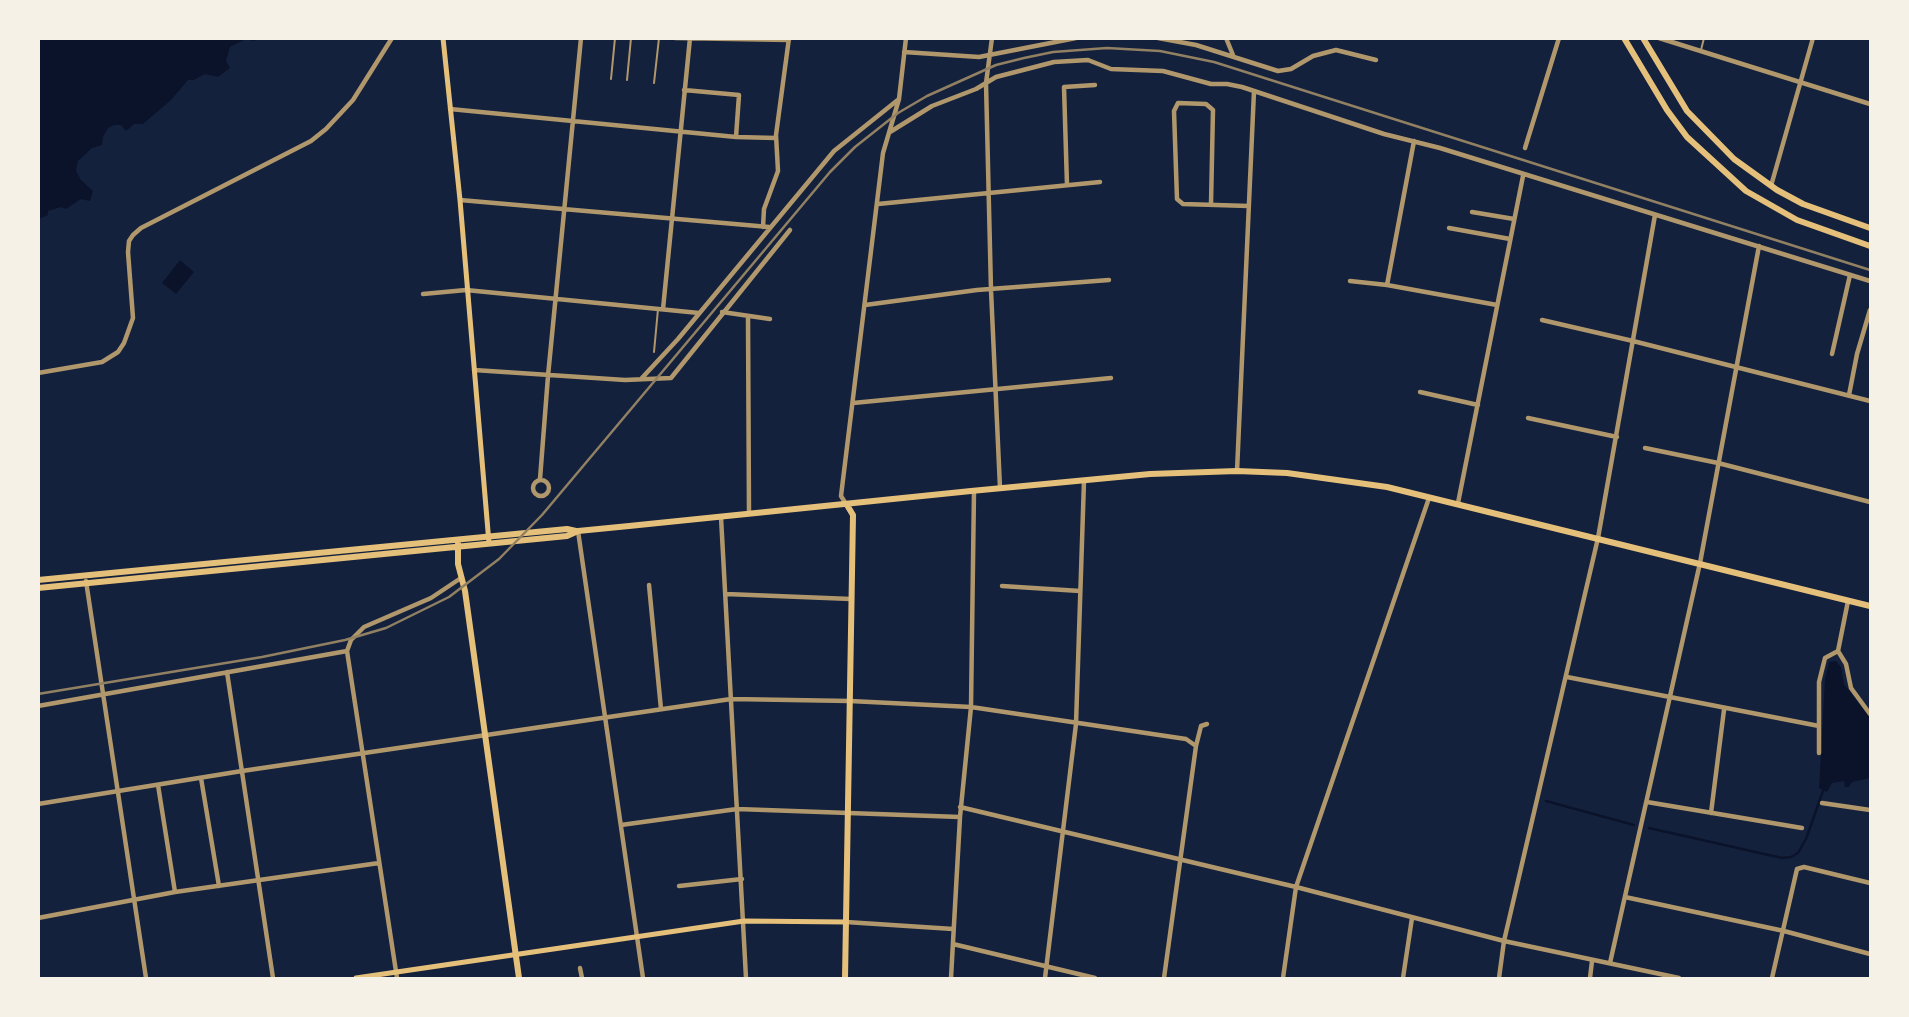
<!DOCTYPE html>
<html>
<head>
<meta charset="utf-8">
<style>
	body { margin:0 }
	#map { position:relative; width:1909px; height:1017px; overflow:hidden; background:#14213d; font-family:"Noto Serif",serif }
	canvas { display:block }
	.frame { position:absolute; inset:0; border:40px solid #f6f1e7; pointer-events:none }
</style>
</head>
<body>
<div id="map">
<canvas width="1909" height="1017"></canvas>
<div class="frame"></div>
</div>
<script>
const ctx = document.querySelector('canvas').getContext('2d');
ctx.lineJoin = 'round';
function fillPath(path, color) {
  ctx.fillStyle = color;
  ctx.fill(path, 'evenodd');
}
function poly(rows) {
  const path = new Path2D();
  for (const r of rows) {
    if (r.length === 3) {
      path.moveTo(r[0] + r[2], r[1]);
      path.arc(r[0], r[1], r[2], 0, 2 * Math.PI);
      continue;
    }
    path.moveTo(r[0], r[1]);
    for (let i = 2; i < r.length; i += 2) path.lineTo(r[i], r[i + 1]);
  }
  return path;
}
function strokePath(path, color, width, dash) {
  ctx.strokeStyle = color;
  ctx.lineWidth = width;
  ctx.lineCap = dash ? 'butt' : 'round';
  ctx.setLineDash(dash || []);
  ctx.stroke(path);
}
const water = poly([
	[39,38,262,38,262,39,253,41,246,39,230,47,226,61,230,68,218,77,205,74,194,80,188,80,171,100,143,124,134,124,126,131,121,125,114,125,108,128,103,137,102,145,92,148,78,161,76,171,81,180,93,191,90,201,81,199,66,209,61,207,48,211,48,215,39,219],
	[180,260,194,272,176,294,162,283],
	[1836,661,1841,667,1844,684,1870,718,1870,778,1852,782,1849,787,1845,787,1844,781,1832,783,1827,792,1819,788,1825,679,1829,662]
]);
const stream = poly([
	[1546,801,1634,825],
	[1649,828,1782,858,1791,857,1798,853,1806,839,1824,788]
]);
const service = poly([
	[1701,50,1704,38],
	[611,79,615,38],
	[627,80,631,38],
	[654,83,659,38],
	[654,352,658,309]
]);
const minor = poly([
	[675,38,789,40],
	[992,38,986,83,991,290,1000,488],
	[1158,38,1196,45,1278,71,1291,69,1313,56,1336,50,1376,60],
	[1226,38,1233,55],
	[1659,38,1870,104],
	[904,52,979,57,1076,38],
	[684,90,739,95,736,137],
	[450,109,736,137,776,138],
	[890,132,932,106,976,89,996,77,1054,62,1088,60,1111,69,1163,71,1211,84,1227,84,1242,87,1384,134,1440,148,1870,281],
	[1525,148,1559,38],
	[1067,185,1064,87,1095,85],
	[1771,186,1813,38],
	[460,200,769,227],
	[878,204,1100,182],
	[1211,204,1213,110,1206,104,1178,103,1174,111,1177,199,1183,204,1249,206],
	[1472,212,1514,219],
	[763,227,764,209,778,171,776,135,789,38],
	[1449,228,1510,239],
	[1350,281,1387,285,1497,305],
	[1387,285,1414,141],
	[423,294,466,290,699,313],
	[865,305,977,290,1109,280],
	[663,309,690,38],
	[722,312,770,319],
	[748,317,749,514],
	[1542,320,1633,341,1870,401],
	[1832,354,1850,275],
	[474,370,625,380,671,378,790,230],
	[38,373,102,362,118,352,124,343,133,318,128,252,129,241,133,235,141,228,311,141,326,129,353,100,392,38],
	[641,379,678,339,834,151,899,99],
	[1420,392,1478,405],
	[1849,395,1857,354,1870,310],
	[853,403,1111,378],
	[1528,418,1617,437],
	[1645,448,1718,463,1870,502],
	[1237,471,1254,91],
	[540,479,548,376,581,38],
	[541,488,8],
	[1458,503,1523,176],
	[846,504,841,496,883,153,899,99,906,38],
	[721,517,746,978],
	[578,531,643,978],
	[86,581,146,978],
	[649,585,661,709],
	[1002,586,1080,591],
	[726,594,851,599],
	[1838,651,1846,664,1851,688,1870,714],
	[227,672,273,978],
	[1567,677,1819,726],
	[38,706,347,651],
	[1196,746,1201,726,1207,724],
	[1819,753,1819,682,1825,658,1838,651,1848,601],
	[201,778,219,886],
	[158,785,175,892],
	[1647,802,1802,828],
	[1822,803,1870,810],
	[38,804,242,771,731,699,850,701,971,707,1186,739,1196,746,1164,978],
	[960,807,1296,887,1504,941,1679,978],
	[1711,813,1724,710],
	[621,825,737,809,960,817],
	[679,886,742,879],
	[1625,897,1784,931,1870,954],
	[38,918,175,892,379,863],
	[846,922,953,929],
	[953,944,1095,978],
	[1610,963,1700,563,1759,246],
	[580,968,582,978],
	[397,978,347,651,351,640,364,627,431,598,461,578],
	[951,978,960,817,971,707,974,491],
	[1045,978,1076,724,1084,481],
	[1283,978,1296,887,1429,498],
	[1403,978,1412,918],
	[1499,978,1504,941,1598,538,1655,215],
	[1590,978,1592,961],
	[1772,978,1797,869,1804,867,1870,883]
]);
const secondary = poly([
	[443,38,460,200,489,543],
	[356,978,744,921,846,922]
]);
const primary = poly([
	[1624,38,1667,110,1687,137,1746,191,1797,220,1870,246],
	[1643,38,1687,111,1734,159,1777,190,1803,204,1870,228],
	[458,544,458,564,465,591,519,978],
	[38,580,567,529,576,531],
	[38,588,567,536,578,531,629,526,971,491,1150,474,1237,471,1287,473,1387,487,1870,606],
	[845,978,853,515,847,505]
]);
const rail = poly([
	[38,694,262,657,345,640,386,628,449,597,499,559,542,515,830,172,855,147,898,113,927,96,996,65,1024,58,1053,52,1107,48,1160,51,1214,62,1870,270]
]);
fillPath(water, '#0b132b');
strokePath(stream, '#0b132b', 2.5);
strokePath(service, '#b1986c', 2);
strokePath(minor, '#b1986c', 4.5);
strokePath(secondary, '#e5c07b', 5);
strokePath(primary, '#e5c07b', 6);
strokePath(rail, '#918062', 2.5);
</script>
</body>
</html>
